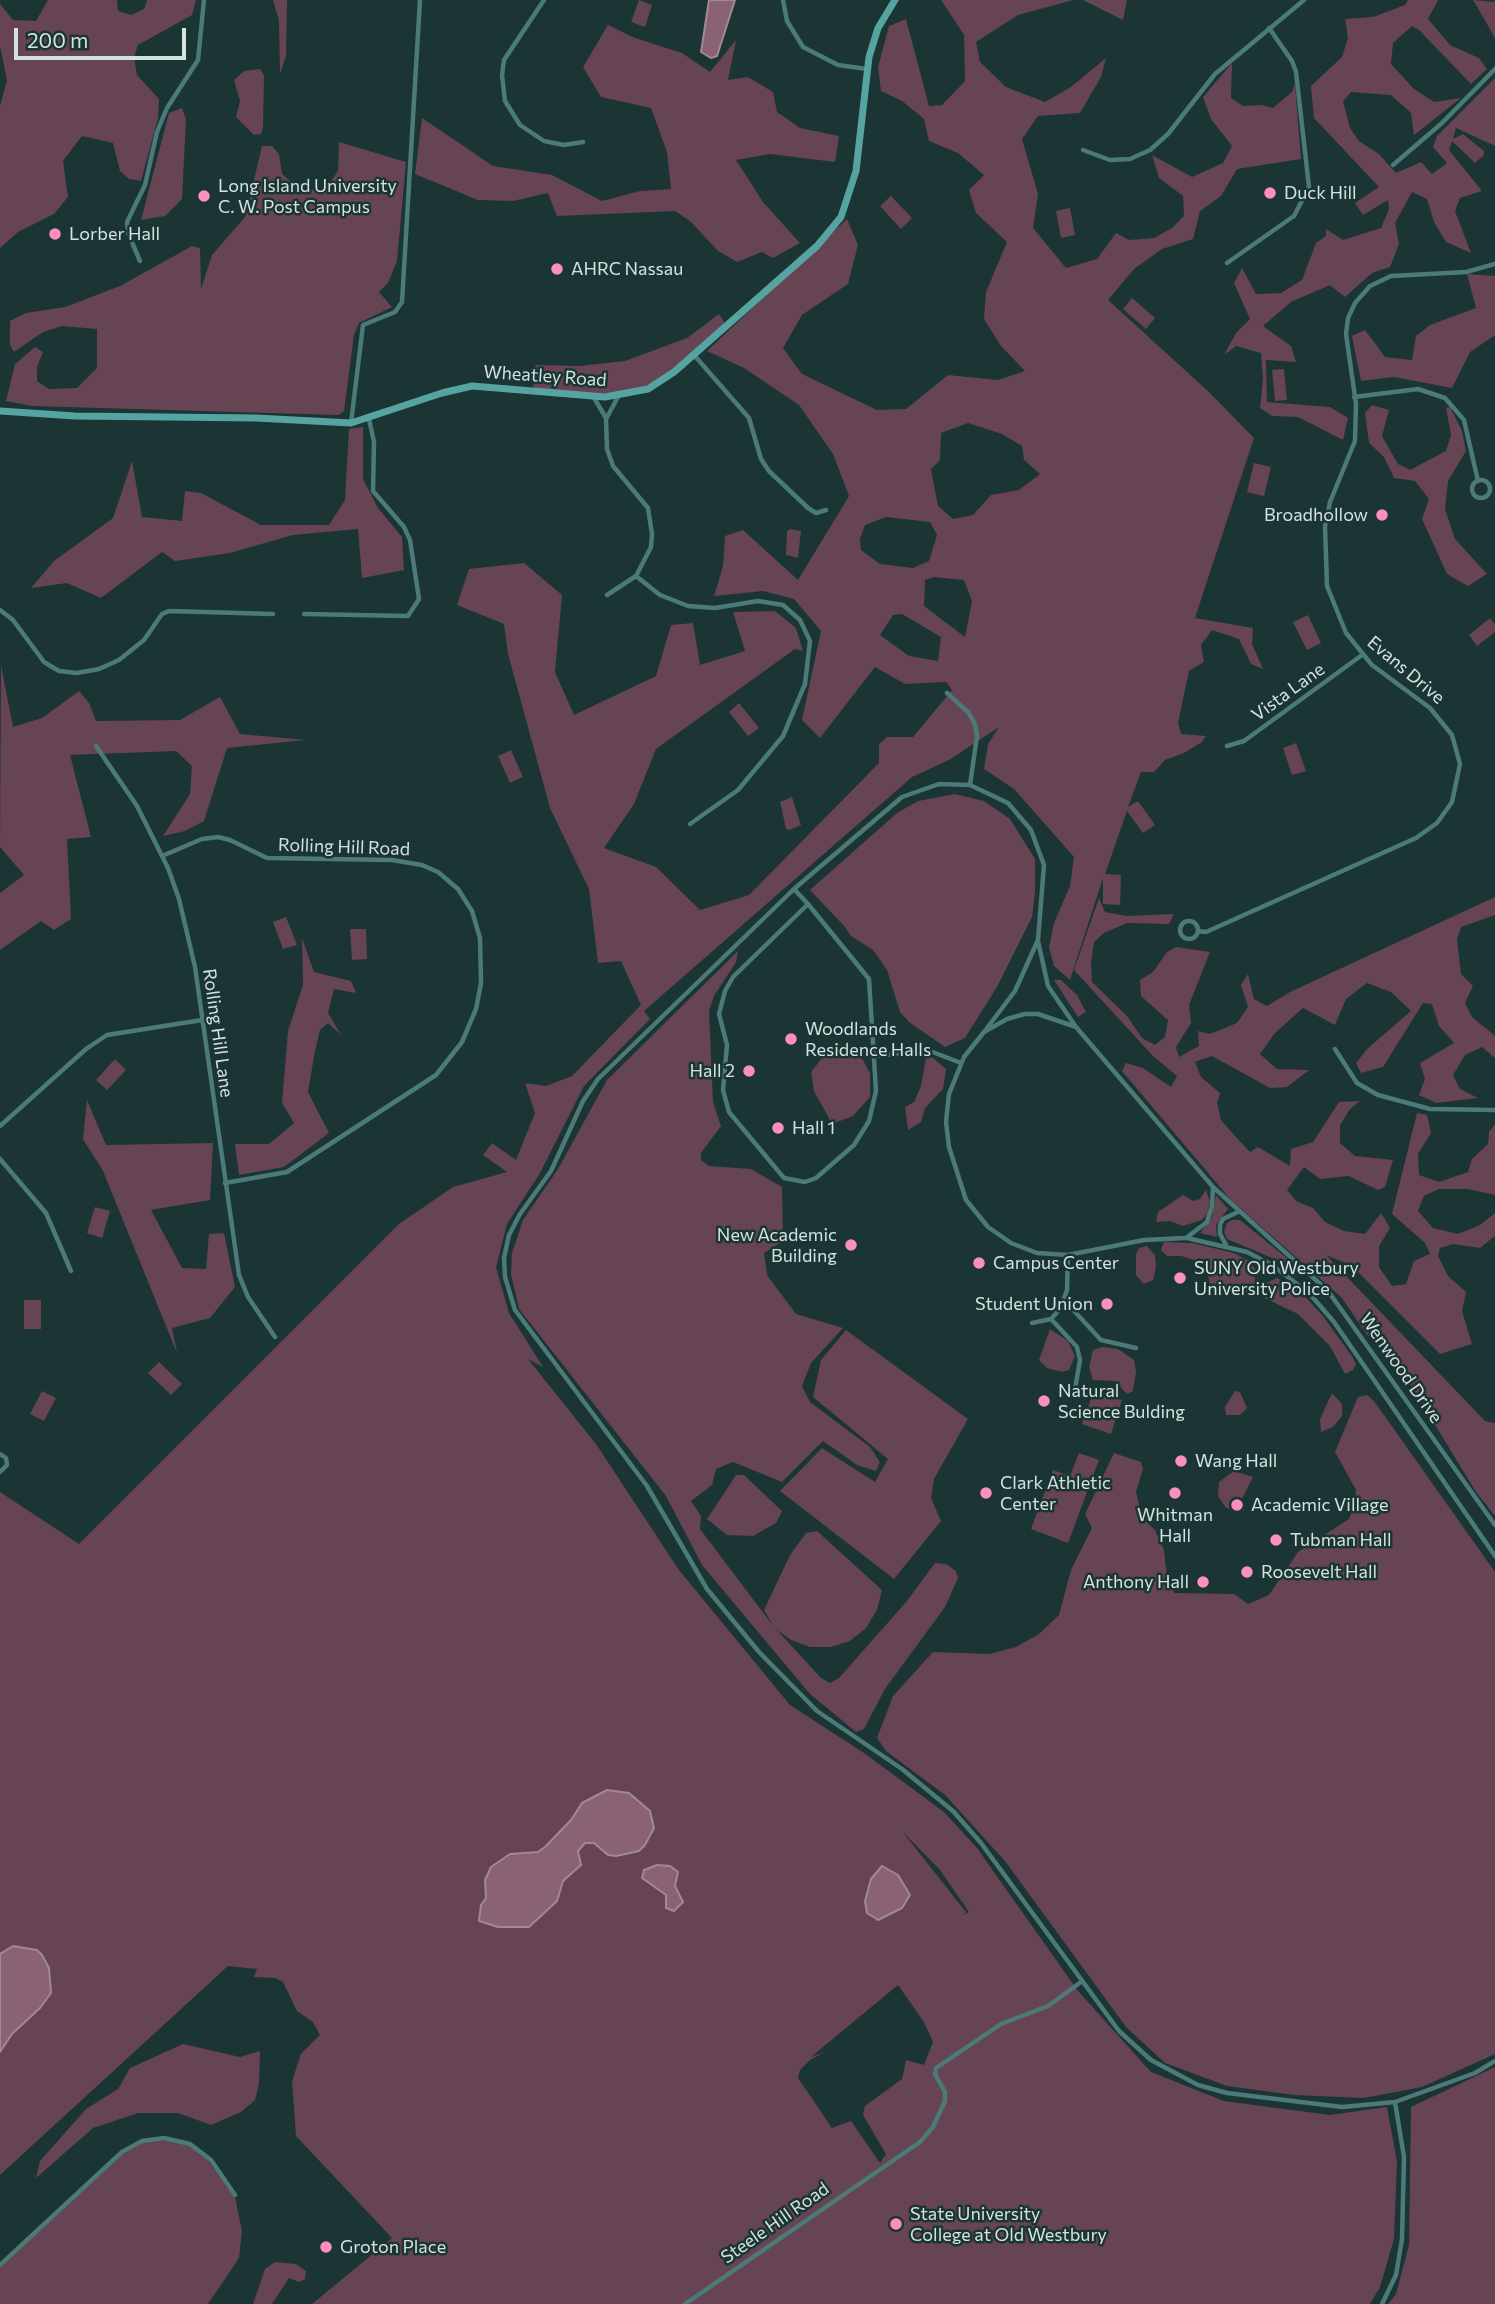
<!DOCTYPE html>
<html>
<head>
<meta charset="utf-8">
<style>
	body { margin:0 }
	#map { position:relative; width:1495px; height:2304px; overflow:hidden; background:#1b3434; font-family:Commissioner,sans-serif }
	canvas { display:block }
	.scale { position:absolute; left:14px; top:28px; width:172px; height:32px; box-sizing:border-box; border:4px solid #d3e2e1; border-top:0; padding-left:9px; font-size:21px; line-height:24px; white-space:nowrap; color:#d3e2e1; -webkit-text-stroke:5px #1b3434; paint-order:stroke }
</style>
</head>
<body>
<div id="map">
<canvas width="1495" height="2304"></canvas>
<div class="scale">200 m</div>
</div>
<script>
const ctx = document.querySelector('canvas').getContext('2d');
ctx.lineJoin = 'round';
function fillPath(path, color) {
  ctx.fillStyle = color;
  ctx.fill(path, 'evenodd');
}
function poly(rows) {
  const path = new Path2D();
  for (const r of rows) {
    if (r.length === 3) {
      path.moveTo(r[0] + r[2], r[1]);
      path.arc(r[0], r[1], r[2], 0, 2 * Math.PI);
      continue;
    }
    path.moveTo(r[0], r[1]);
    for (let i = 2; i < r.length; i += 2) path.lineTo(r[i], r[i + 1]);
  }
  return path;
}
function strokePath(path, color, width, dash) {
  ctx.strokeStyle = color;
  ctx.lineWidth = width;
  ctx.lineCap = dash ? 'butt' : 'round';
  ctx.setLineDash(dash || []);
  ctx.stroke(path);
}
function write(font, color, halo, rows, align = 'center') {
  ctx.font = font + ' Commissioner,sans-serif';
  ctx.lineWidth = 5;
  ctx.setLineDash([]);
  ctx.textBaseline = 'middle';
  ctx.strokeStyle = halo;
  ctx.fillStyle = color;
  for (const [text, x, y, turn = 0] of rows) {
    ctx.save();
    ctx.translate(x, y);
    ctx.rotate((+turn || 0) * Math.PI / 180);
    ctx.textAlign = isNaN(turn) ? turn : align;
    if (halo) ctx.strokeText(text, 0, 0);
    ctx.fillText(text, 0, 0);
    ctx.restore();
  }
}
const green = poly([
	[48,0,117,0,118,11,131,15,144,9,147,0,196,0,192,15,138,45,134,57,137,75,159,99,158,118,141,181,129,179,120,171,113,143,82,136,63,161,68,197,54,214,18,232,0,248,0,106,7,80,0,46,0,4,13,20,36,21],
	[273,0,287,0,286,56,280,74,279,21],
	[639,0,652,5,645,27,631,22],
	[941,0,1073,0,1018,15,976,42,980,62,1006,87,1045,102,1071,87,1106,58,1101,77,1080,113,1038,116,1022,139,1038,194,1033,228,1066,268,1097,259,1116,233,1129,240,1154,238,1172,228,1184,216,1183,196,1159,178,1152,155,1192,177,1223,163,1232,146,1211,119,1203,97,1232,63,1231,98,1243,106,1262,105,1273,108,1292,92,1295,84,1301,159,1237,169,1221,196,1200,211,1193,239,1162,249,1134,269,1108,300,1209,392,1254,438,1195,618,1253,628,1252,644,1263,669,1251,664,1239,639,1212,630,1201,645,1204,662,1189,671,1178,723,1181,734,1206,736,1202,742,1184,753,1165,760,1154,772,1141,772,1128,807,1138,801,1155,825,1143,833,1127,811,1105,874,1121,875,1120,905,1103,904,1103,878,1070,980,1054,966,1049,947,1054,923,1070,886,1074,857,1014,789,984,769,988,744,999,727,949,760,912,777,644,1011,650,1019,584,1086,540,1173,507,1224,496,1267,509,1313,543,1367,528,1359,596,1444,679,1570,790,1705,864,1753,944,1812,977,1848,1078,1991,1151,2072,1224,2101,1330,2115,1387,2107,1397,2162,1394,2239,1380,2287,1370,2304,312,2304,392,2238,296,2136,292,2081,301,2054,320,2035,313,2022,297,2011,283,1982,275,1978,254,1977,257,1969,228,1966,0,2175,0,1492,79,1544,399,1224,453,1187,507,1172,483,1155,492,1143,516,1160,535,1113,525,1083,546,1086,572,1076,641,1005,621,961,598,963,589,889,550,808,508,654,504,624,457,605,469,569,524,563,562,595,555,672,574,715,656,676,671,625,693,623,700,665,745,651,733,612,775,611,796,628,803,651,795,649,656,749,634,804,604,848,656,867,700,910,749,895,879,763,879,744,887,737,913,737,952,690,946,682,905,684,875,667,820,738,802,720,821,631,794,599,763,591,714,596,723,566,725,536,743,530,798,580,849,496,833,454,799,405,744,368,707,351,847,219,858,245,848,284,802,315,783,348,802,374,877,410,906,409,948,375,998,380,1025,371,1001,346,984,319,986,292,1007,242,976,213,969,190,984,175,958,153,929,141,924,119,902,101,881,91,878,67,889,26,906,19,929,106,942,105,965,81,964,35],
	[968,423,1002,434,1022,446,1024,460,1040,474,1019,490,991,495,973,515,953,519,938,506,931,469,940,460,941,433],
	[886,517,930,522,937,535,929,561,913,568,880,564,861,550,860,539,865,525],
	[934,577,964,580,972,601,965,637,924,606,925,580],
	[902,614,941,637,938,661,909,656,880,635,893,615],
	[902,1831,940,1870,969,1912,963,1915,966,1912],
	[898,1985,924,2022,933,2042,924,2065,906,2060,902,2079,865,2106,863,2115,886,2154,880,2163,851,2121,832,2128,798,2078,800,2070,810,2060,825,2052,811,2057],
	[1083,0,1127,0,1123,20],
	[1408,0,1438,0,1428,19,1450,45,1479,58,1487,69,1471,84,1419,30,1412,26,1393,43,1391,64,1414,89,1434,102,1461,98,1414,135,1411,113,1391,95,1351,92,1343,101,1350,128,1359,141,1379,154,1396,173,1421,162,1432,174,1447,163,1433,147,1437,136,1495,78,1495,146,1456,128,1453,139,1463,134,1484,151,1484,155,1475,163,1452,141,1449,150,1482,191,1460,198,1455,211,1471,253,1446,242,1434,222,1427,199,1412,192,1395,223,1399,244,1390,267,1372,273,1345,297,1330,285,1291,302,1263,326,1291,346,1296,362,1266,360,1267,402,1330,407,1348,418,1343,440,1298,417,1272,416,1260,408,1263,378,1261,353,1236,346,1224,355,1236,333,1250,319,1234,283,1242,268,1256,294,1281,293,1302,280,1316,243,1326,236,1326,229,1343,240,1381,228,1389,209,1388,200,1363,215,1355,203,1379,187,1314,118,1311,86,1342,57,1348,38,1345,19,1373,17,1405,5],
	[1473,0,1495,2,1495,38,1483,17],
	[608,25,635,38,682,53,710,72,736,40,728,80,748,77,773,92,777,112,800,128,839,136,835,162,770,154,736,160,763,202,800,243,773,258,762,252,737,262,718,251,690,221,675,211,557,216,548,193,513,201,478,200,415,174,422,118,493,166,552,175,602,201,640,191,671,189,667,152,651,108,601,97,583,67],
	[260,69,264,75,263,127,261,134,254,135,236,117,240,101,234,80,244,71],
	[182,108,186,119,182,199,165,216,141,220,169,113],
	[339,142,406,162,397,261,388,283,379,292,392,307,359,323,354,335,344,411,339,415,32,406,6,401,15,364,35,347,43,352,37,367,37,381,49,389,77,388,97,368,97,329,62,326,43,332,14,352,10,345,10,321,26,313,65,307,120,286,192,246,200,248,201,289,212,255,245,217,262,146,272,146,279,154,282,174,298,188,324,191,338,171],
	[891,196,912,218,901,229,880,206],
	[1070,208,1075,235,1061,238,1056,211],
	[1467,274,1495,276,1495,335,1470,352,1452,388,1394,377,1361,381,1352,336,1365,330,1385,357,1412,360,1416,336,1430,325,1476,308],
	[1132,298,1155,318,1146,329,1123,309],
	[719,314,726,325,674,372,628,395,533,390,535,365,579,366,625,361,687,338],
	[1284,369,1287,400,1275,401,1272,370],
	[1372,405,1389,410,1382,436,1398,464,1410,470,1446,451,1451,435,1446,408,1450,407,1462,431,1466,451,1448,481,1445,509,1455,539,1487,574,1468,586,1447,574,1422,519,1429,499,1415,481,1394,478,1384,457,1369,443,1365,413],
	[363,427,363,479,378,508,402,537,404,570,362,578,358,529,293,535,230,553,175,561,162,552,101,598,67,583,31,588,54,561,113,518,132,461,142,517,182,521,185,491,201,493,261,525,329,525,345,500,349,429],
	[1254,463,1271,467,1264,496,1247,492],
	[790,529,801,531,798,558,786,555,787,531],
	[1308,615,1321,643,1307,650,1293,622],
	[1490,618,1495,624,1495,632,1477,646,1469,635],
	[1,665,13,727,42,718,79,691,89,703,96,721,180,720,220,697,240,734,306,740,227,748,204,821,185,831,163,836,190,794,192,766,176,751,70,755,91,837,67,839,71,919,54,930,41,921,0,950,0,893,24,875,0,847],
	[739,703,759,728,748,736,729,712],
	[1296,743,1306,771,1292,775,1283,748],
	[511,750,523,777,510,783,498,756],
	[955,794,984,801,1010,819,1035,859,1035,893,1032,917,997,987,965,1038,945,1047,909,1022,900,1012,887,970,873,950,851,936,845,927,810,890,897,813,918,801],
	[792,797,801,825,790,830,786,829,780,802],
	[1495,897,1495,915,1461,927,1457,939,1461,974,1473,986,1465,1003,1472,1017,1495,1036,1495,1058,1482,1047,1465,1055,1453,1075,1460,1089,1478,1098,1436,1103,1419,1095,1425,1079,1420,1063,1454,1043,1439,1026,1432,1004,1423,1003,1383,1067,1361,1073,1356,1063,1367,1049,1411,1011,1391,992,1367,983,1346,999,1335,1025,1303,1008,1275,1033,1260,1054,1277,1069,1309,1070,1287,1087,1270,1088,1212,1056,1195,1062,1201,1077,1220,1093,1217,1102,1221,1120,1235,1136,1250,1152,1258,1147,1290,1166,1291,1149,1313,1142,1339,1102,1360,1101,1350,1109,1340,1125,1340,1143,1355,1156,1393,1160,1385,1187,1378,1190,1349,1176,1320,1179,1304,1167,1287,1190,1296,1201,1313,1208,1325,1222,1344,1231,1365,1234,1381,1213,1390,1228,1379,1246,1379,1267,1392,1286,1406,1284,1414,1261,1430,1254,1425,1243,1392,1214,1417,1113,1427,1115,1431,1133,1418,1154,1419,1175,1439,1182,1468,1172,1472,1159,1488,1144,1489,1132,1495,1124,1495,1195,1468,1189,1439,1189,1424,1196,1418,1211,1433,1228,1458,1234,1480,1225,1495,1213,1495,1236,1480,1248,1453,1244,1440,1248,1438,1256,1448,1276,1466,1292,1462,1311,1472,1344,1440,1354,1352,1266,1326,1255,1485,1421,1495,1423,1495,1516,1476,1492,1412,1387,1365,1332,1342,1298,1230,1199,1122,1071,1126,1063,1143,1068,1171,1087,1177,1076,1153,1056,1074,970,1099,898,1105,912,1127,916,1174,914,1169,924,1127,923,1104,933,1094,942,1091,963,1092,982,1127,1016,1142,1038,1155,1045,1165,1037,1168,1020,1141,996,1140,980,1153,972,1167,952,1176,947,1210,952,1189,1005,1191,1023,1176,1047,1179,1057,1199,1046,1198,1031,1210,1034,1237,1023,1248,1007,1241,985,1248,974,1254,999,1267,1006,1290,992],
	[286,917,297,945,283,949,273,922],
	[350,929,366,929,367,959,352,960],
	[302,938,314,972,351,981,356,993,334,989,328,1013,341,1035,328,1023,320,1030,315,1051,308,1092,329,1133,284,1167,239,1175,235,1144,269,1144,294,1123,282,1103,288,1031,303,985],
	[738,951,736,962,714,996,709,1011,713,1102,721,1126,701,1153,701,1160,709,1166,751,1169,782,1187,783,1241,764,1253,767,1275,796,1314,843,1328,811,1363,802,1386,810,1402,870,1447,880,1462,876,1471,857,1465,823,1441,782,1482,733,1462,716,1469,712,1485,691,1501,701,1516,700,1529,774,1627,764,1610,790,1555,806,1533,817,1531,882,1590,877,1610,866,1628,850,1641,831,1647,810,1647,791,1640,776,1629,821,1678,830,1683,839,1678,907,1601,935,1563,946,1564,956,1571,958,1578,945,1607,885,1689,864,1729,856,1732,810,1694,702,1565,666,1496,519,1309,511,1274,512,1253,523,1220,558,1169,607,1080],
	[1054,980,1061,980,1077,995,1086,1012,1078,1017],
	[835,1049,853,1051,863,1060,870,1073,870,1097,853,1116,832,1124,814,1091,811,1072,823,1057],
	[926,1058,933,1058,946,1069,943,1089,925,1108,921,1122,908,1130,905,1107,914,1102,921,1086],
	[115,1059,126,1070,107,1090,96,1080],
	[87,1100,106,1145,213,1143,210,1200,151,1210,182,1268,206,1269,209,1234,224,1233,235,1287,210,1318,172,1328,177,1353,103,1171,83,1139],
	[1206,1190,1210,1202,1207,1214,1202,1220,1183,1226,1170,1221,1156,1222,1158,1212,1183,1195,1193,1201,1200,1199],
	[1216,1195,1228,1209,1216,1225,1217,1237,1200,1233,1212,1217],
	[95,1207,110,1211,102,1238,87,1233],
	[1232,1220,1240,1220,1299,1268,1302,1275,1277,1260,1227,1239,1224,1232,1227,1223],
	[1164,1242,1192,1243,1234,1253,1249,1261,1255,1269,1255,1282,1250,1291,1244,1295,1210,1284,1206,1264,1181,1256,1167,1256,1161,1250],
	[1147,1246,1155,1255,1156,1267,1153,1280,1144,1284,1136,1275,1136,1254,1139,1248],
	[1277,1278,1297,1288,1323,1316,1353,1358,1356,1364,1353,1370,1345,1374,1330,1346,1298,1314,1258,1295,1260,1286],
	[24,1300,41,1300,41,1329,24,1329],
	[1050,1329,1068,1341,1075,1356,1069,1370,1062,1372,1047,1368,1039,1360],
	[846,1330,968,1419,934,1479,931,1498,941,1521,894,1579,780,1491,822,1448,875,1482,888,1459,813,1397,821,1360],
	[1102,1347,1118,1349,1134,1360,1136,1372,1133,1391,1127,1394,1115,1381,1093,1380,1089,1367,1093,1350],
	[159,1362,182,1384,171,1395,148,1373],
	[42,1391,56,1398,44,1421,30,1414],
	[1094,1391,1122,1400,1111,1434,1082,1424],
	[1235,1391,1240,1392,1247,1408,1240,1415,1226,1415,1225,1407],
	[1332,1393,1342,1404,1342,1416,1333,1427,1321,1432,1320,1419],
	[1367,1395,1374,1401,1495,1572,1495,2054,1422,2087,1364,2098,1294,2095,1227,2086,1165,2063,1126,2027,1005,1861,945,1795,886,1751,877,1738,893,1696,933,1652,989,1654,1016,1647,1039,1634,1059,1615,1071,1570,1092,1528,1085,1514,1114,1453,1141,1462,1143,1469,1136,1492,1142,1518,1155,1530,1164,1550,1167,1577,1174,1593,1234,1594,1248,1604,1269,1595,1298,1552,1349,1519,1355,1504,1356,1490,1335,1452,1358,1397],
	[1079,1453,1099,1460,1068,1543,1031,1529,1053,1470,1070,1476],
	[1234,1471,1253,1477,1239,1505,1245,1510,1239,1512,1226,1508,1218,1496,1219,1482],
	[736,1475,744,1475,782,1511,776,1523,753,1536,727,1535,707,1519],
	[183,2044,240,2057,260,2051,259,2084,255,2100,241,2112,211,2125,178,2113,138,2113,93,2128,36,2178,40,2161,86,2109,118,2089,130,2068],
	[1495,2067,1495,2304,1388,2304,1396,2294,1409,2245,1411,2107],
	[164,2140,190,2146,203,2154,235,2197,242,2231,239,2258,208,2304,0,2304,0,2268,122,2155,142,2143],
	[275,2262,296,2264,306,2271,305,2279,299,2282,289,2278,272,2304,253,2304,265,2269]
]);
const water = poly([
	[709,0,735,0,717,56,711,58,701,52,709,0],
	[607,1790,629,1793,650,1811,654,1828,645,1845,639,1851,616,1856,608,1855,594,1843,585,1843,578,1851,581,1865,563,1881,557,1901,529,1927,498,1927,479,1921,481,1905,486,1898,485,1880,491,1867,510,1854,538,1852,545,1847,571,1820,582,1803,607,1790],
	[657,1865,670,1866,678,1872,675,1886,683,1902,674,1911,666,1908,666,1895,642,1878,644,1870,657,1865],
	[882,1866,898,1875,910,1895,902,1908,878,1920,867,1913,865,1901,871,1879,882,1866],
	[13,1946,37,1950,42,1955,49,1968,51,1993,40,2008,12,2034,0,2052,0,1954,13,1946]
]);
const minor = poly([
	[544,0,504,60,502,75,505,101,520,125,544,141,564,145,583,142],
	[783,0,787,21,803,47,838,65,867,69],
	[1083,150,1110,160,1130,159,1150,150,1168,134,1215,74,1304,0],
	[1393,165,1442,123,1495,69],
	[140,261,128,233,127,222,145,185,157,132,167,108,198,60,204,0],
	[1227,263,1294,216,1309,187,1296,72,1292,61,1269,28],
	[694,355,749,418,761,459,769,471,808,508,816,513,826,510],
	[593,396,606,418],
	[1354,397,1418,389,1445,398,1464,420,1478,481],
	[351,423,363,325,395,312,402,302,420,0],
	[1481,489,9],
	[636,576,660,595,688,606,715,608,758,601,783,605,800,620,810,641,805,684,783,736,738,790,690,824],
	[607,595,636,576,651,547,652,534,648,508,613,466,607,449,606,419,618,397],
	[0,610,13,620,44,662,59,671,77,673,99,669,119,660,144,640,162,614,169,611,273,614],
	[304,614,408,616,419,599,410,540,404,527,373,491,374,442,369,419],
	[947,693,968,712,975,724,977,736,970,785],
	[96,746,137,806,168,868,179,899,195,967,239,1275,248,1297,275,1337],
	[1227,746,1244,741,1362,655],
	[162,856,202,839,218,837,230,840,267,858,392,860,422,865,438,872,458,889,472,911,480,938,481,983,476,1009,462,1042,436,1075,287,1172,225,1183],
	[794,889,808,904],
	[808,904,869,979,876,1091,869,1121,854,1145,816,1178,805,1182,784,1178,729,1112,723,1090,727,1045,719,1014,725,991,733,977,808,904],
	[1189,930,9],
	[1198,931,1206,932,1416,838,1437,823,1452,802,1460,764,1452,735,1430,708,1372,665,1346,633,1327,586,1325,527,1330,502,1355,441,1356,404,1346,334,1348,318,1355,303,1370,286,1391,276,1466,272,1495,264],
	[1038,941,1048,986,1076,1027],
	[984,1032,1015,991,1038,940,1044,865,1031,830,1008,803,970,785,939,784,902,797,794,889,598,1079,583,1101,551,1171,520,1214,509,1235,504,1258,505,1277,515,1310,647,1486,707,1589,759,1652,817,1711,902,1769,953,1811,981,1843,1119,2031,1151,2060,1198,2085,1227,2093,1342,2107,1395,2102,1475,2073,1495,2061],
	[1335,1049,1357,1083,1378,1095,1430,1109,1495,1110],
	[876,1056,930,1051,961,1063],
	[0,1126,86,1049,107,1035,202,1020],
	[0,1159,46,1213,71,1271],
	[1213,1187,1212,1206,1207,1222,1186,1238,1144,1240,1068,1255,1037,1253,1011,1243,988,1227,966,1200,949,1147,946,1122,949,1094,964,1057,984,1032,1007,1019,1025,1014,1038,1014,1076,1027,1213,1187,1328,1291,1495,1525],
	[1187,1238,1247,1252,1272,1265,1309,1293,1334,1322,1495,1556],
	[1226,1245,1220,1234,1220,1225,1223,1219,1238,1212],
	[1064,1300,1101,1340,1136,1348],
	[1051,1319,1077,1347,1080,1360,1074,1395],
	[1032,1323,1051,1319,1061,1308,1067,1290,1068,1255],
	[0,1454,6,1458,7,1465,0,1472],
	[0,2265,122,2152,142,2141,164,2138,190,2144,211,2160,235,2195],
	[685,2304,920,2142,933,2127,945,2101,945,2092,935,2074,936,2068,1001,2024,1048,2006,1081,1982],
	[1382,2304,1396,2275,1402,2239,1404,2157,1395,2102]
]);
const secondary = poly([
	[0,411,75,416,256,418,351,423,442,393,472,386,605,397,648,389,674,372,817,246,841,217,856,171,869,57,878,28,895,0]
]);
const markers = [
	[1270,193,7,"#fc8fc1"],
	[204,196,7,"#fc8fc1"],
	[55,234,7,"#fc8fc1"],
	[557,269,7,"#fc8fc1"],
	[1382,515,7,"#fc8fc1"],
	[791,1039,7,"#fc8fc1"],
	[749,1071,7,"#fc8fc1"],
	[778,1128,7,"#fc8fc1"],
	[851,1245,7,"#fc8fc1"],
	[979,1263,7,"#fc8fc1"],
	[1180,1278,7,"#fc8fc1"],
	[1107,1304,7,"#fc8fc1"],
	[1044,1401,7,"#fc8fc1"],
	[1181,1461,7,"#fc8fc1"],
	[986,1493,7,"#fc8fc1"],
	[1175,1493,7,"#fc8fc1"],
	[1237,1505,7,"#fc8fc1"],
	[1276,1540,7,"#fc8fc1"],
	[1247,1572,7,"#fc8fc1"],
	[1203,1582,7,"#fc8fc1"],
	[896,2224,7,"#fc8fc1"],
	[326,2247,7,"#fc8fc1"]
];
const poiNames = [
	["Long Island University",218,186],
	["C. W. Post Campus",218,207],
	["Duck Hill",1284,193],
	["Lorber Hall",69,234],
	["AHRC Nassau",571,269],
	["Broadhollow",1368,515,"right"],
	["Woodlands",805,1029],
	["Residence Halls",805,1050],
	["Hall 2",735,1071,"right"],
	["Hall 1",792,1128],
	["New Academic",837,1235,"right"],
	["Building",837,1256,"right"],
	["Campus Center",993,1263],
	["SUNY Old Westbury",1194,1268],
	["University Police",1194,1289],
	["Student Union",1093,1304,"right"],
	["Natural",1058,1391],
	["Science Bulding",1058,1412],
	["Wang Hall",1195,1461],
	["Clark Athletic",1000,1483],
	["Center",1000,1504],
	["Academic Village",1251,1505],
	["Whitman",1175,1515,"center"],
	["Hall",1175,1536,"center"],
	["Tubman Hall",1290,1540],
	["Roosevelt Hall",1261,1572],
	["Anthony Hall",1189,1582,"right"],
	["State University",910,2214],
	["College at Old Westbury",910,2235],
	["Groton Place",340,2247]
];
const streetNames = [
	["Wheatley Road",545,376,4],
	["Evans Drive",1406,670,40],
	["Vista Lane",1288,692,-36],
	["Rolling Hill Road",344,847,2],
	["Rolling Hill Lane",218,1033,82],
	["Wenwood Drive",1401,1368,55],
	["Steele Hill Road",775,2223,-35]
];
fillPath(green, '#664453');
fillPath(water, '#896373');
strokePath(water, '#9f8994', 2);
strokePath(minor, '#4b7a78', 4.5);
strokePath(secondary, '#55a4a2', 7);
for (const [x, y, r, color] of markers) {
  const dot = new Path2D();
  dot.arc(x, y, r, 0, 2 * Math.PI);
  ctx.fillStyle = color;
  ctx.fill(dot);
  strokePath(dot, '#1b3434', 2.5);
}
write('18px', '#d3e2e1', '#1b3434', poiNames, 'left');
write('18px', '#d3e2e1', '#1b3434', streetNames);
</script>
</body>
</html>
